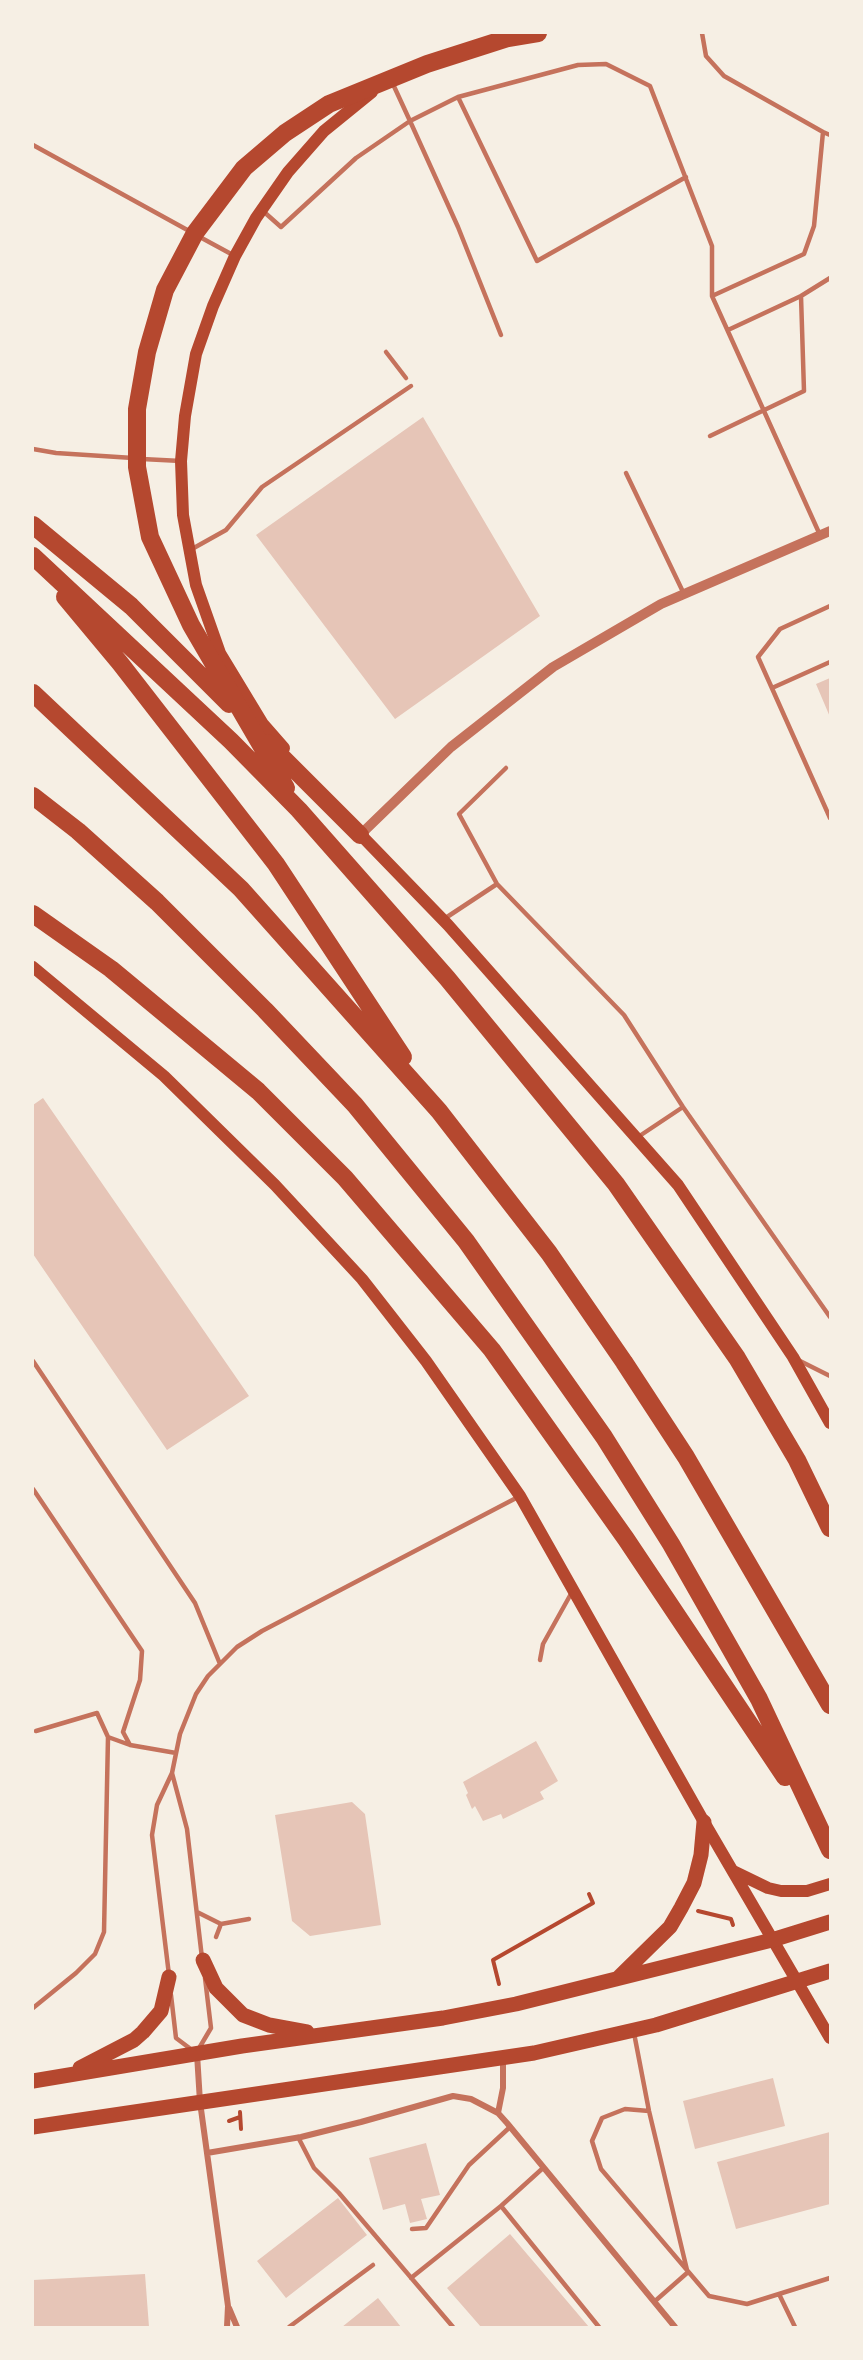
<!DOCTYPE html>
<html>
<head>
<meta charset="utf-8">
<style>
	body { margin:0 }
	#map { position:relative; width:863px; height:2360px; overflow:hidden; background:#f6efe4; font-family:"Playfair Display",serif }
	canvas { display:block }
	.frame { position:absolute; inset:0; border:34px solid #f6efe4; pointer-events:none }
</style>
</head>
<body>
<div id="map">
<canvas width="863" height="2360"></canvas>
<div class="frame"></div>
</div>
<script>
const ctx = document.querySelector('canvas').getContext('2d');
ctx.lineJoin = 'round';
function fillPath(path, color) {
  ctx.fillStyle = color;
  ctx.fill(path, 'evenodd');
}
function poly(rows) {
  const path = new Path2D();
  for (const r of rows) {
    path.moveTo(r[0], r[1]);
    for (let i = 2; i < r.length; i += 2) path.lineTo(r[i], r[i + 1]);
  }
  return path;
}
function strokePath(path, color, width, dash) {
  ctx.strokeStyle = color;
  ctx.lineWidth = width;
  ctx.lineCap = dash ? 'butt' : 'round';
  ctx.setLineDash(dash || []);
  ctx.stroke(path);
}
const building = poly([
	[423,417,540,616,395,719,256,535],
	[830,678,830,717,816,684],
	[43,1098,249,1396,167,1450,33,1254,33,1105],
	[536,1741,558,1781,540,1792,544,1799,503,1819,501,1814,483,1821,475,1806,472,1809,466,1795,468,1793,463,1782],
	[352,1802,365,1814,381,1925,310,1936,292,1921,275,1815],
	[773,2078,785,2126,695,2149,683,2101],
	[830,2132,830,2204,736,2229,717,2162],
	[426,2143,440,2195,421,2199,427,2219,410,2223,405,2204,383,2210,369,2158],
	[338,2198,367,2235,286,2298,257,2261],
	[510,2234,589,2327,481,2327,447,2288],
	[145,2274,149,2327,33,2327,33,2280],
	[378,2298,401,2327,342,2327]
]);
const path = poly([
	[698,1911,731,1919,733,1925],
	[499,1984,493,1960,593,1903,589,1894],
	[240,2112,241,2129],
	[229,2121,240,2117]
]);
const service = poly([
	[702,33,706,56,724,76,823,132],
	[458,97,537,261,686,177],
	[33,145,191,232],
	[263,211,281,227,356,158,410,121,392,82],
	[198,236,233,255],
	[712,296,804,254,814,226,823,132,830,135],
	[801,296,830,278],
	[501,335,458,227,410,121,458,97,578,65,606,64,650,86,712,246,712,296,820,535],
	[386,352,406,378],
	[710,436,804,391,801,296,728,330],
	[33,449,56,453,133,458],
	[142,459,181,461],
	[626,473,684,594],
	[192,549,226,530,262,487,411,386],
	[830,606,780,629,758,657,830,818],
	[772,688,830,662],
	[506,768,459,814,497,884,624,1015,683,1107,830,1317],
	[444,919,497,884],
	[638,1137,683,1107],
	[33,1361,195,1603,220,1664],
	[800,1361,830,1376],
	[33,1489,142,1651,140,1680,123,1732,130,1745],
	[540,1660,543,1644,572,1592],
	[108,1737,130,1745,176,1753],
	[172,1773,187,1829,202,1958],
	[197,1912,221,1924],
	[216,1937,221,1924,249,1919],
	[169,1975,152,1835,157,1805,172,1773,180,1734,196,1694,208,1676,237,1647,262,1631,520,1496],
	[171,1995,176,2038,192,2050],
	[33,2008,76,1973,95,1954,104,1932,108,1737,97,1713,36,1731],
	[634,2033,649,2111,687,2270],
	[198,2050,211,2028,205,1978],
	[649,2111,625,2109,602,2118,592,2141,601,2169,709,2296,747,2304,830,2278],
	[298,2137,314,2168,339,2193,453,2327],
	[543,2168,501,2206,599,2327],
	[412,2229,426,2228,469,2165,510,2127],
	[411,2278,501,2206],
	[779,2294,795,2327],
	[654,2302,687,2273],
	[289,2327,373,2265]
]);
const minor = poly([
	[197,2054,200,2102,228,2306,227,2327],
	[498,2113,503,2088,503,2058],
	[207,2153,301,2137,361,2122,453,2096,471,2099,498,2113,507,2123,675,2327],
	[229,2308,237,2327]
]);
const tertiary = poly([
	[360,835,451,747,553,667,661,604,830,531]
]);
const secondary = poly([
	[284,748,263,724,220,653,196,585,183,515,181,461,185,416,196,354,213,306,235,256,256,218,288,172,324,131,372,92],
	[357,831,448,925,678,1185,793,1357,830,1423],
	[33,967,164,1076,275,1185,362,1279,426,1361,520,1496,704,1822,830,2038],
	[733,1871,768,1888,781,1891,807,1891,830,1884]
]);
const primary = poly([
	[203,1960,216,1988,243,2015,269,2025,307,2032],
	[617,1979,670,1927,681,1908,694,1883,701,1855,704,1822],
	[80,2068,134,2040,143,2032,161,2011,169,1977],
	[33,2081,242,2046,443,2018,516,2004,772,1940,830,1922],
	[33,2127,534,2053,656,2025,830,1971]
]);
const motorway = poly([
	[33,525,131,606,229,704],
	[33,556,231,741,299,810,447,978,616,1184,737,1358,797,1460,830,1528],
	[65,597,120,663,276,864,403,1057],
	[33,693,241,889,439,1111,549,1253,624,1362,686,1457,830,1705],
	[268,743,360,835],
	[286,788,191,625,150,537,137,467,137,409,147,352,165,290,195,233,244,168,285,133,329,104,427,64,508,38,538,33],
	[33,796,78,831,157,902,265,1010,355,1105,466,1241,604,1437,671,1544,759,1699,830,1850],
	[33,914,111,969,258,1091,345,1178,492,1350,626,1539,785,1777]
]);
fillPath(building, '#e6c5b7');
strokePath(path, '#b5482f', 4);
strokePath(service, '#c5725c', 4.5);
strokePath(minor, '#c5725c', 6);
strokePath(tertiary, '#c5725c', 10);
strokePath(secondary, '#b5482f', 12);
strokePath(primary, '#b5482f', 15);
strokePath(motorway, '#b5482f', 18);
</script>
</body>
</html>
